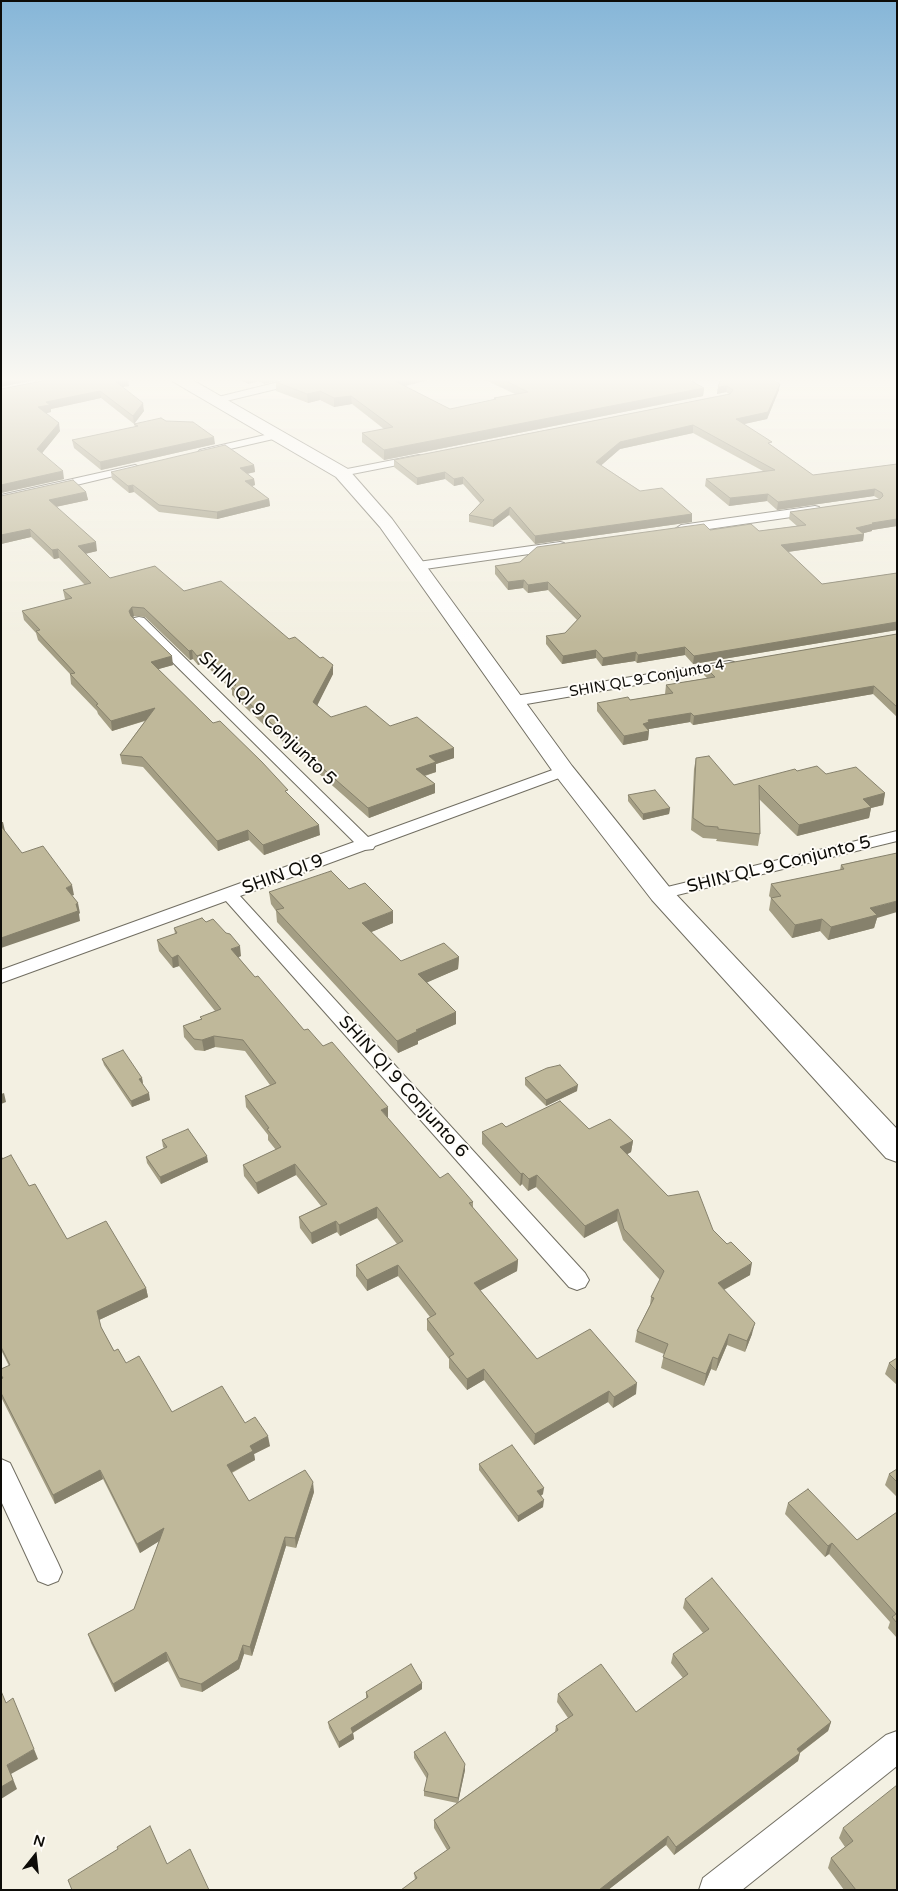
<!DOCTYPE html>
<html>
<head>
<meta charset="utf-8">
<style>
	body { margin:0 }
	#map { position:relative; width:898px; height:1891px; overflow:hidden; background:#f3f0e2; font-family:"Varela Round",sans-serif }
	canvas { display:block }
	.frame { position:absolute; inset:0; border:2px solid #0d0c08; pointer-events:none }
	.north { position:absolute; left:10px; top:1831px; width:50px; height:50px; -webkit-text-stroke:4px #fffdf8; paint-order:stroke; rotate:16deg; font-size:14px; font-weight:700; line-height:20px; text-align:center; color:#0d0c08 }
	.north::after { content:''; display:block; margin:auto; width:18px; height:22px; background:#0d0c08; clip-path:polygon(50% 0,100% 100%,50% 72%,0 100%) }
</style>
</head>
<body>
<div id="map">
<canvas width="898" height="1891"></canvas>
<div class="frame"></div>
<div class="north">N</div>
</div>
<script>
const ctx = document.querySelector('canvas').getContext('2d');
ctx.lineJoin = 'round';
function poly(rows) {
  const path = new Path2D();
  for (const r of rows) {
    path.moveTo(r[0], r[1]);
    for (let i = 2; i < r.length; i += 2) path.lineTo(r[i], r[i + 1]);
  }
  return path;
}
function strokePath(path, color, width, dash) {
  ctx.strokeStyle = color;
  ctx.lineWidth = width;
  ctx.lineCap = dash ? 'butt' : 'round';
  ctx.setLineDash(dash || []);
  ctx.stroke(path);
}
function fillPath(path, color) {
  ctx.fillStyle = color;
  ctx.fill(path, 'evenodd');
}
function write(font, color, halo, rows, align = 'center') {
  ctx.font = font + ' "Varela Round",sans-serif';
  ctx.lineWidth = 4;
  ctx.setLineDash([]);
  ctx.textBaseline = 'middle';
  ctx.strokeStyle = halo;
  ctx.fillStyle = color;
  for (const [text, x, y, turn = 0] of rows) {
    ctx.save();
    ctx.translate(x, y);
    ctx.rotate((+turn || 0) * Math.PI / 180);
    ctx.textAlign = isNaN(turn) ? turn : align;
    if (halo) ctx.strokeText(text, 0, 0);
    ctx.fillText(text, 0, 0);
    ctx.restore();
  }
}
const street = poly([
	[295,378,314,378,313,380,218,403,213,400,214,398,295,378],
	[278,432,282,433,284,435,282,437,204,455,198,452,200,450,278,432],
	[419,455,425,458,423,460,342,476,336,473,342,470,419,455],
	[135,465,141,468,139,470,1,503,1,495,135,465],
	[815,506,819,507,821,510,819,513,681,533,675,529,681,525,815,506],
	[560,542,564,543,566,546,564,549,418,570,411,566,418,562,560,542],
	[139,617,144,618,368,837,558,768,564,766,570,768,572,771,570,774,375,846,373,849,365,850,240,896,585,1273,589,1280,585,1287,577,1290,569,1287,226,901,1,983,1,970,354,842,134,624,132,621,134,618,139,617],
	[729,661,734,662,736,665,734,668,515,706,510,704,507,701,510,698,515,696,729,661],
	[897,831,897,841,661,899,655,898,652,894,655,890,897,831],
	[1,1459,10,1463,58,1563,62,1572,58,1581,48,1585,38,1581,1,1501,1,1459],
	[897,1731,897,1766,742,1890,699,1890,703,1878,886,1735,897,1731]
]);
const secondary = poly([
	[170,378,189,378,348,469,392,519,572,766,670,888,897,1129,897,1162,886,1158,652,900,556,776,380,527,336,477,172,381,170,378]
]);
const wall = poly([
	[238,378,287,378,264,384,259,381,248,384],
	[481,378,686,378,704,388,703,396,384,460,362,442,362,433,384,429,352,404,334,407,320,400,308,403,276,391,276,382,404,386,450,409,494,400,494,398,515,394],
	[721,378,779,390,767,419,744,424,771,445,813,475,897,464,897,526,872,530,872,531,864,533,863,541,788,552,822,584,897,573,897,630,693,664,685,655,637,663,635,661,602,666,596,658,562,664,546,644,546,636,565,633,577,620,548,590,528,593,523,588,508,590,495,574,495,566,710,530,759,531,797,526,789,519,790,512,879,499,874,496,777,510,767,501,729,506,705,486,706,479,763,471,693,433,620,449,601,465,640,491,692,514,692,522,535,544,509,515,493,527,469,522,469,515,480,503,463,484,454,486,445,479,417,485,394,467,394,460,729,394,726,392,717,394,718,387],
	[129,386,123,387,144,411,134,424,101,398,51,409,51,412,46,413,60,431,42,453,64,479,1,493,1,389],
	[166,421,215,444,101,470,74,448,72,440,135,427,134,424],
	[254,465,255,472,247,474,254,479,255,485,252,486,269,499,270,506,217,519,159,512,134,492,129,493,112,479,111,472],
	[86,492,88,500,56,507,97,551,85,554,110,578,184,591,289,639,333,674,317,705,331,717,390,726,454,758,436,764,436,772,425,776,435,784,435,793,369,818,264,725,232,695,232,690,203,663,198,665,193,659,190,660,145,617,134,616,132,618,173,665,158,669,213,723,288,794,320,835,264,855,249,840,218,851,143,767,122,764,120,755,145,721,112,731,98,714,97,711,71,684,70,674,38,640,36,633,24,620,22,611,66,600,65,599,63,590,85,585,59,558,54,559,31,537,1,544,1,496],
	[897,634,897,717,873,694,693,725,690,722,649,729,648,740,623,745,597,711,597,703,630,700,665,694,666,685,707,678,704,675,705,667],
	[696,758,734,785,797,771,826,774,885,793,883,805,871,808,869,818,797,836,759,799,760,834,758,846,716,841,717,839,703,838,691,830,694,769],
	[628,795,670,808,669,814,643,820,628,801],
	[862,860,877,918,874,928,828,940,820,931,792,938,769,910,771,898,769,896,771,884,840,870,841,865],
	[349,889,393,923,371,932,401,961,459,957,458,969,427,982,456,1012,456,1024,418,1041,418,1044,398,1053,277,922,276,911,271,904,269,892],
	[206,922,241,956,238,957,255,977,304,1030,388,1118,440,1178,473,1202,473,1208,518,1260,517,1271,480,1290,537,1359,636,1394,613,1408,608,1402,534,1445,484,1380,467,1390,449,1368,449,1359,427,1330,427,1319,430,1317,398,1276,367,1291,356,1276,356,1265,397,1244,377,1218,340,1236,337,1232,312,1244,300,1228,299,1217,321,1206,296,1175,258,1194,244,1176,243,1165,276,1150,268,1140,268,1135,246,1107,245,1096,270,1085,245,1051,215,1047,204,1051,195,1050,184,1037,183,1026,201,1019,200,1017,215,1011,179,966,173,968,159,951,157,940,175,934,174,928],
	[102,1059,142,1078,143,1084,150,1100,132,1107,104,1065],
	[525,1078,577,1091,546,1106,525,1085],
	[506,1127,589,1129,633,1141,631,1152,627,1154,668,1196,713,1230,750,1275,724,1290,752,1334,745,1352,727,1345,716,1371,711,1369,704,1386,661,1368,664,1354,635,1342,637,1331,650,1305,651,1297,660,1280,623,1240,617,1221,584,1238,536,1187,528,1191,522,1184,520,1186,482,1144,482,1132],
	[162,1140,208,1162,161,1184,147,1163,146,1157,164,1148,163,1147],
	[1,1156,29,1186,67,1239,146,1288,148,1297,99,1320,101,1327,114,1351,172,1412,245,1423,270,1446,254,1454,255,1460,232,1473,249,1501,314,1492,296,1548,286,1546,252,1656,244,1654,239,1669,202,1692,181,1687,168,1661,115,1692,91,1643,88,1634,134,1609,159,1541,140,1553,103,1479,55,1504,1,1397,1,1369,9,1366,1,1350],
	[897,1358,897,1385,885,1374,889,1363],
	[479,1464,543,1494,541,1496,543,1507,518,1522,479,1470],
	[897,1469,897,1497,885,1485,889,1474],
	[788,1503,857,1540,897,1512,897,1638,888,1628,890,1622,829,1554,825,1557,785,1514],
	[685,1599,831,1722,828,1731,800,1753,798,1761,674,1855,666,1845,608,1890,401,1890,415,1880,414,1873,447,1850,434,1828,434,1820,457,1803,424,1796,424,1791,427,1779,414,1758,414,1752,465,1770,458,1802,555,1732,556,1726,568,1718,557,1702,558,1694,636,1712,683,1678,671,1663,673,1654,703,1633,683,1608],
	[422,1683,422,1689,353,1733,354,1739,339,1748,329,1728,328,1722,366,1699,366,1692],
	[843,1828,897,1890,844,1890,828,1868,831,1858,845,1847,839,1838]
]);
const shadedWall = poly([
	[8,378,45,378,1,387,1,380],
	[128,378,129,386,116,388,115,381],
	[248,378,258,378,259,381,248,384],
	[263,378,287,378,264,384],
	[402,378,437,378,393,389,393,380],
	[780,384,779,390,767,419,735,426,736,419],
	[727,386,726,392,717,394,718,387],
	[704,388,703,396,384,460,384,450],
	[100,391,101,398,51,409,51,412,39,415,38,407,46,402],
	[320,391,320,400,308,403,307,394],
	[351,396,352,404,334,407,334,398],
	[143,403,144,411,134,424,133,416],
	[59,423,60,431,39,457,37,449],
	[693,425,693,433,620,449,596,470,596,462,620,442],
	[214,437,215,444,101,470,100,462],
	[254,465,255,472,241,475,240,468],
	[63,471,64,479,1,493,1,485],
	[445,472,445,479,417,485,417,478],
	[463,477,463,484,454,486,454,479],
	[254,479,255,485,246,488,245,481],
	[133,485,134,492,129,493,128,486],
	[875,489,874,496,777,510,778,502],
	[86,492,88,500,50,508,49,500],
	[768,494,767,501,729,506,730,498],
	[269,499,270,506,217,519,217,512],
	[510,507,509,515,493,527,493,520],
	[692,514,692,522,535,544,535,536],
	[897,519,897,526,872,530,872,531,860,534,864,534,863,541,780,553,781,545,856,528,872,523],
	[30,529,31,537,1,544,1,535],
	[96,542,97,551,80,555,78,546],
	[58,549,59,558,54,559,52,550],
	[524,580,523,588,508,590,508,582],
	[548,582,548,590,528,593,528,585],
	[132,607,134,616,130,620,129,611],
	[897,622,897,630,693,664,694,656],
	[685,647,685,655,637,663,638,655],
	[192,650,193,659,190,660,189,651],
	[596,650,596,658,562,664,563,656],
	[636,652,635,661,602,666,603,658],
	[202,654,203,663,198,665,197,656],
	[172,656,173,665,152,671,151,662],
	[333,665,333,674,314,712,313,702],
	[874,686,873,694,693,725,694,716],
	[155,708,156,717,112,731,111,721],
	[691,713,690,722,649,729,648,731,643,724,648,720],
	[649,731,648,740,623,745,624,736],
	[454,748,454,758,436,764,436,772,416,778,416,769,429,756],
	[435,784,435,793,369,818,368,808],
	[885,793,883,805,871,808,869,818,797,836,799,825,863,799],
	[670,808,669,814,643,820,643,814],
	[1,822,3,822,5,831,1,833],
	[319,825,320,835,264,855,263,845],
	[248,830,249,840,218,851,217,841],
	[72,885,74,895,68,897,66,888],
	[897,901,897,912,877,918,874,928,828,940,831,927,870,908],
	[78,903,80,913,79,914,80,921,1,948,1,938],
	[393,911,393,923,362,936,362,923],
	[822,919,820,931,792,938,795,925],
	[240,946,241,956,232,960,231,949],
	[178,955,179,966,173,968,172,958],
	[459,957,458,969,419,986,418,974],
	[456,1012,456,1024,418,1041,418,1044,398,1053,397,1041,416,1030],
	[214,1036,215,1047,204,1051,202,1040],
	[142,1078,143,1084,139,1079],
	[578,1085,577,1091,546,1106,546,1100],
	[4,1093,6,1102,1,1104,1,1094],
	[149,1093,150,1100,132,1107,131,1101],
	[388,1107,388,1118,381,1110],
	[633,1141,631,1152,619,1159,620,1147],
	[207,1156,208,1162,161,1184,160,1177],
	[295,1164,296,1175,258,1194,256,1183],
	[523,1173,522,1184,520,1186,521,1174],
	[537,1175,536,1187,528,1191,529,1179],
	[377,1207,377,1218,340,1236,339,1225],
	[618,1209,617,1221,584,1238,585,1226],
	[336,1221,337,1232,312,1244,311,1233],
	[518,1260,517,1271,474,1294,474,1283],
	[752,1263,750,1275,716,1294,718,1283],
	[398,1265,398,1276,367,1291,367,1280],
	[146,1288,148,1297,99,1320,97,1311],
	[755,1323,752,1334,745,1352,747,1341],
	[729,1334,727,1345,716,1371,718,1359],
	[713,1357,711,1369,704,1386,706,1374],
	[484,1369,484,1380,467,1390,467,1379],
	[637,1383,636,1394,613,1408,614,1397],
	[609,1391,608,1402,534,1445,535,1434],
	[268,1436,270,1446,254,1454,255,1460,228,1474,227,1465,250,1446],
	[100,1470,103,1479,55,1504,53,1495],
	[313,1482,314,1492,296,1548,295,1538],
	[544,1488,543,1494,537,1498,537,1491],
	[544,1500,543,1507,518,1522,518,1516],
	[164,1528,166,1537,140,1553,137,1544],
	[285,1537,286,1546,252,1656,250,1647],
	[832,1543,829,1554,825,1557,828,1546],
	[243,1645,244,1654,239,1669,202,1692,201,1684],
	[166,1652,168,1661,115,1692,113,1684],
	[422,1683,422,1689,351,1734,351,1728],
	[831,1722,828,1731,794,1757,797,1749],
	[353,1733,354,1739,339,1748,339,1742],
	[34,1749,38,1759,11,1774,17,1789,1,1799,1,1787,7,1765],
	[800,1753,798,1761,674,1855,676,1847],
	[465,1764,465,1770,458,1803,458,1798],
	[668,1836,666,1845,608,1890,599,1890]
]);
const building = poly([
	[57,378,128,378,115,381,143,403,133,416,100,391,46,402,50,405,38,407,59,423,37,449,63,471,1,485,1,389,57,378],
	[292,378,402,378,393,380,450,409,496,399,494,398,528,392,500,378,686,378,704,388,384,450,362,433,393,427,351,396,334,398,320,391,307,394,276,382,292,378],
	[721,378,770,378,780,384,768,412,736,419,772,442,768,443,813,475,897,464,897,519,872,523,873,524,856,528,864,534,781,545,822,584,897,573,897,622,694,656,685,647,638,655,636,652,603,658,596,650,563,656,546,636,565,633,581,616,548,582,528,585,524,580,508,582,495,566,520,562,537,547,704,524,710,530,751,524,759,531,806,525,790,512,880,499,883,496,882,493,875,489,778,502,768,494,730,498,706,479,775,470,693,425,620,442,596,462,640,491,662,488,692,514,535,536,510,507,493,520,469,515,484,500,463,477,454,479,445,472,417,478,394,460,730,394,733,390,727,386,718,387,721,378],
	[161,418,166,421,193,422,214,437,100,462,72,440,138,426,134,424,161,418],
	[225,445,254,465,240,468,254,479,245,481,269,499,217,512,159,505,133,485,128,486,111,472,225,445],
	[73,480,86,492,49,500,96,542,78,546,110,578,155,566,184,591,221,581,289,639,295,637,320,658,323,657,333,665,313,702,331,717,366,706,390,726,417,717,454,748,429,756,436,762,416,769,435,784,368,808,263,716,231,686,236,685,202,654,197,656,192,650,189,651,144,608,132,607,129,611,131,616,172,656,151,662,213,723,220,721,262,762,288,790,285,791,319,825,263,845,248,830,217,841,142,757,120,755,155,708,111,721,96,705,98,704,70,674,75,673,36,631,40,630,22,611,72,598,63,590,91,583,58,549,52,550,30,529,1,535,1,496,73,480],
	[897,634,897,707,874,686,694,716,691,713,648,720,649,722,643,724,649,731,624,736,597,703,628,697,630,700,673,693,666,685,715,677,705,667,897,634],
	[709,756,734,785,795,769,797,771,817,766,826,774,856,767,885,793,863,799,871,807,799,825,759,785,760,834,718,829,718,827,705,826,693,818,696,758,709,756],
	[655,790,670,808,643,814,628,795,655,790],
	[1,826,22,853,43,846,72,885,66,888,78,903,76,904,78,911,1,938,1,826],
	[897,853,897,901,870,908,877,915,831,927,822,919,795,925,771,898,781,896,771,884,844,869,841,865,897,853],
	[331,871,349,889,365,883,393,911,362,923,401,961,444,943,459,957,418,974,456,1012,416,1030,418,1031,397,1041,276,910,284,908,269,892,331,871],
	[202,918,206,922,213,919,226,933,230,934,240,946,231,949,255,977,258,976,304,1030,308,1029,323,1046,332,1042,388,1107,381,1110,440,1178,448,1173,473,1202,469,1203,518,1260,474,1283,537,1359,590,1329,637,1383,614,1397,609,1391,535,1434,484,1369,467,1379,449,1357,454,1354,427,1319,436,1314,398,1265,367,1280,356,1265,403,1241,377,1207,339,1225,336,1221,311,1233,299,1217,327,1204,295,1164,256,1183,243,1165,281,1147,267,1129,269,1128,245,1096,276,1083,243,1040,214,1036,202,1040,194,1039,183,1026,202,1019,200,1017,221,1009,178,955,172,958,157,940,177,933,174,928,202,918],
	[123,1050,142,1078,139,1079,149,1093,131,1101,102,1059,123,1050],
	[560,1065,578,1085,546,1100,525,1078,547,1068,560,1065],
	[560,1101,589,1129,610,1119,633,1141,620,1147,668,1196,698,1191,713,1230,727,1244,731,1242,752,1263,718,1283,755,1323,747,1341,729,1334,718,1359,713,1357,706,1374,663,1357,668,1344,637,1331,654,1298,651,1297,664,1271,624,1229,618,1209,585,1226,537,1175,529,1179,523,1173,521,1174,482,1132,502,1123,506,1127,560,1101],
	[188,1129,207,1156,160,1177,146,1157,167,1147,162,1140,188,1129],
	[11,1155,29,1186,35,1184,67,1239,106,1221,146,1288,97,1311,101,1327,114,1351,118,1349,126,1363,139,1356,172,1412,222,1386,245,1423,255,1417,268,1436,250,1446,253,1451,227,1465,249,1501,305,1470,313,1482,295,1538,285,1537,250,1647,243,1645,238,1660,201,1684,179,1678,166,1652,113,1684,88,1634,134,1609,164,1528,137,1544,100,1470,53,1495,1,1393,1,1379,3,1378,1,1375,1,1369,10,1365,1,1347,1,1156,2,1159,11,1155],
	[897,1358,897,1371,889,1363,897,1358],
	[512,1445,544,1488,537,1491,544,1500,518,1516,479,1464,512,1445],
	[897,1469,897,1482,889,1474,897,1469],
	[808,1489,857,1540,897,1512,897,1623,892,1617,896,1614,832,1543,828,1546,788,1503,808,1489],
	[712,1578,831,1722,797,1749,800,1753,676,1847,668,1836,599,1890,401,1890,417,1878,414,1873,450,1848,434,1820,558,1730,556,1726,573,1715,558,1694,601,1664,636,1712,688,1674,673,1654,709,1629,685,1599,712,1578],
	[411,1664,422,1683,351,1728,353,1733,339,1742,328,1722,368,1697,366,1692,411,1664],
	[1,1691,6,1703,13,1698,34,1749,7,1765,13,1780,1,1787,1,1691],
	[445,1732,465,1764,458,1798,424,1791,428,1774,414,1752,445,1732],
	[897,1785,897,1890,856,1890,831,1858,853,1841,843,1828,897,1785],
	[150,1826,167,1864,190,1849,209,1890,72,1890,68,1880,118,1849,117,1847,150,1826]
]);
const farStreetnames = [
	["SHIN QL 9 Conjunto 4",647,679,-10]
];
const streetNames = [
	["SHIN QI 9 Conjunto 5",267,719,44],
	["SHIN QL 9 Conjunto 5",779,865,-14],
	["SHIN QI 9",283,875,-20],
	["SHIN QI 9 Conjunto 6",403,1087,48]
];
strokePath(street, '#716e62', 2);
strokePath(secondary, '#716e62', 2);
fillPath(street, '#fff');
fillPath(secondary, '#fff');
fillPath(wall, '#a49e84');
fillPath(shadedWall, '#86816c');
fillPath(building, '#bfb89a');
strokePath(building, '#86816c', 1);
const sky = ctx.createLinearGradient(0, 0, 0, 643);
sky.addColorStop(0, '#86b6d8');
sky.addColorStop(0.59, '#faf8f2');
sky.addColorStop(1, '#faf8f200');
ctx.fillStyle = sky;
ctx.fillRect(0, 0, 898, 643);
write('15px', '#0d0c08', '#fffdf8', farStreetnames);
write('18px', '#0d0c08', '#fffdf8', streetNames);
</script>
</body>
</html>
